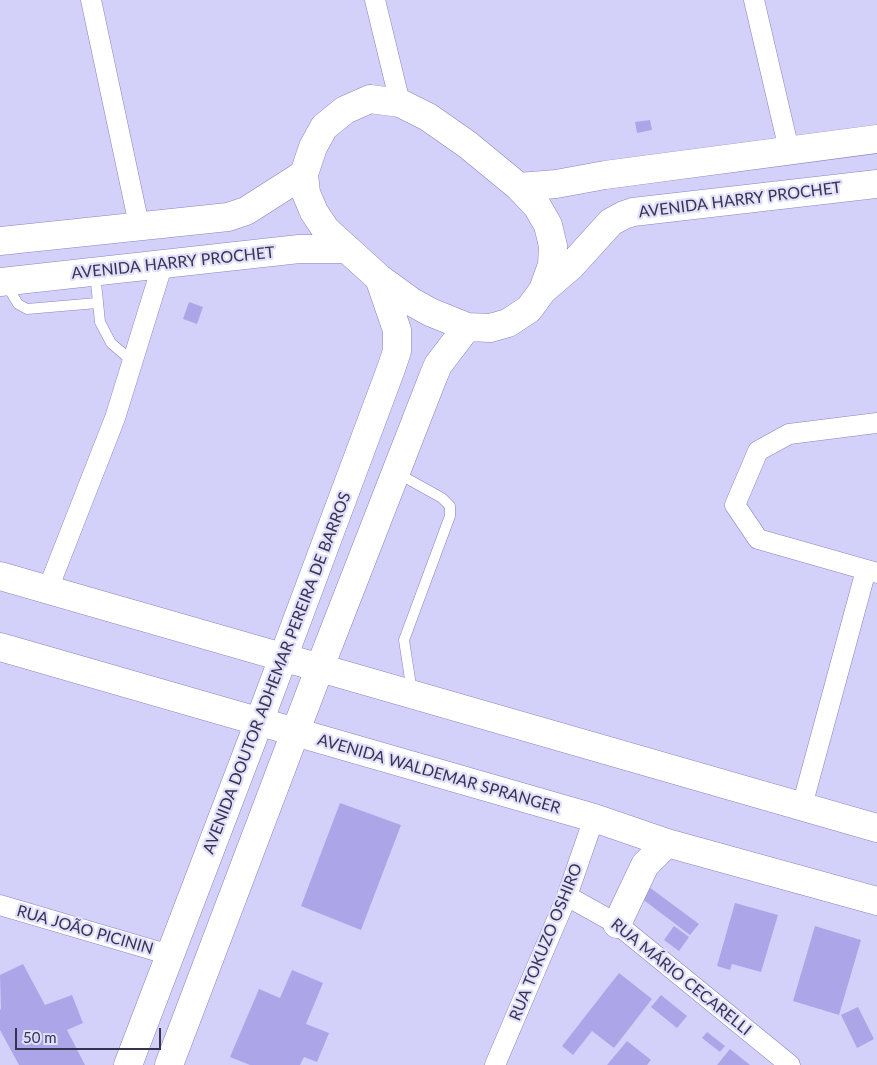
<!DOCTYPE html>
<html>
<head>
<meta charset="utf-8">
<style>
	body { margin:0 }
	#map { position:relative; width:877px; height:1065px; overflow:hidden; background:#d3d1fa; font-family:Lato,sans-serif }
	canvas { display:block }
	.scale { position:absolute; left:15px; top:1028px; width:146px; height:22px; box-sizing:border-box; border:2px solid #35334e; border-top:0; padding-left:6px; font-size:15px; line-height:18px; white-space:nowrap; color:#35334e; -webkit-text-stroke:4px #e1dffc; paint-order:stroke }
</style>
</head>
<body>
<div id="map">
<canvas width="877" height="1065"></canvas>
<div class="scale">50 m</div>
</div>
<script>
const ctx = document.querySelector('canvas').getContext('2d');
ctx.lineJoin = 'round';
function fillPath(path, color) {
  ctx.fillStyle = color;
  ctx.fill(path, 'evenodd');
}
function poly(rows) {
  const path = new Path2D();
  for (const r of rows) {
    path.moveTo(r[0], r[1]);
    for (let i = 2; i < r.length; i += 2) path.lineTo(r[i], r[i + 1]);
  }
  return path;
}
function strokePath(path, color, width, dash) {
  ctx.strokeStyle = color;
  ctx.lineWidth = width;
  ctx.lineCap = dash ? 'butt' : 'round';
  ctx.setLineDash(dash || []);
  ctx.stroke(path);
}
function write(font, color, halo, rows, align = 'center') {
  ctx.font = font + ' Lato,sans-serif';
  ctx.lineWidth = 4.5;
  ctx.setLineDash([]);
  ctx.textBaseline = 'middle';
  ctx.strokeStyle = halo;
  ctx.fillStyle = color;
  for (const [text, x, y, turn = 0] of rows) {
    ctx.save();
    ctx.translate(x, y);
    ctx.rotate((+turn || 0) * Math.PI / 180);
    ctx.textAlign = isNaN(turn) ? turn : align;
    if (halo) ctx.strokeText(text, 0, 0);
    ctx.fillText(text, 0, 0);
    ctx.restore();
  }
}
const building = poly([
	[650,120,652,130,637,133,635,122],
	[189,302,203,307,197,324,183,319],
	[340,803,401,825,361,930,301,906],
	[649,887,699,924,690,935,641,898],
	[735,903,778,915,761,972,732,964,730,970,717,966],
	[674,926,689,937,679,951,664,940],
	[815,926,861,940,839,1015,793,1001],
	[23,964,45,1005,72,995,83,1023,67,1030,85,1065,19,1065,0,1030,0,1010,1,1009,0,975],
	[292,970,323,983,306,1024,329,1033,317,1062,304,1057,300,1065,250,1065,230,1057,259,989,280,998],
	[619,973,652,999,614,1048,592,1031,573,1055,562,1046],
	[661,995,687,1016,677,1028,651,1007],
	[858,1007,874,1039,857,1048,841,1015],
	[707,1032,725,1046,720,1052,702,1038],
	[627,1041,651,1060,647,1065,607,1065],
	[730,1049,750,1065,717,1065]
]);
const lane = poly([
	[95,273,100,322,111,343,133,362],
	[6,284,18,304,27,309,97,303],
	[397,473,442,498,450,506,450,516,404,640,412,692]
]);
const street = poly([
	[91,0,139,225],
	[375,0,400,103],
	[754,0,789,150],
	[877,423,789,434,758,451,735,505,758,539,877,573],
	[48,589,115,418,163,263],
	[802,806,866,570],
	[567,896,617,924,790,1065],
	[0,905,170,955],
	[495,1065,567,896,594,818]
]);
const secondary = poly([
	[370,99,400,103,428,117,468,145,519,187,537,206,548,225,553,246,552,265,543,290,529,309,508,323,490,328,467,327,430,312,412,302,379,278,326,230,314,212,306,193,304,174,313,147,324,127,345,110,370,99],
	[519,187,556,184,605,175,877,139],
	[0,241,228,217,246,211,304,174],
	[0,282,299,249,346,249],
	[543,290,571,266,611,222,624,215,633,212,877,184],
	[128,1065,259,722,391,369,397,351,397,330,379,278],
	[169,1065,320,667,433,377,438,365,467,327]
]);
const primary = poly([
	[0,576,877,828],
	[0,647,594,818,667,843,877,901],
	[617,924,645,865,667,843]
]);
const streetNames = [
	["AVENIDA HARRY PROCHET",740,200,-7],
	["AVENIDA HARRY PROCHET",173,263,-6],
	["AVENIDA DOUTOR ADHEMAR PEREIRA DE BARROS",277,673,-69],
	["AVENIDA WALDEMAR SPRANGER",439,774,16],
	["RUA JOÃO PICININ",85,930,16],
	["RUA TOKUZO OSHIRO",546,942,-68],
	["RUA MÁRIO CECARELLI",681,977,39]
];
fillPath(building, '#aca6e9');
strokePath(lane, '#8982c3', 11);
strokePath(street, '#8982c3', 21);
strokePath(secondary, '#8982c3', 29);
strokePath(primary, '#8982c3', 29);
strokePath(lane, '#fff', 10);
strokePath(street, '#fff', 20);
strokePath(secondary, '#fff', 28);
strokePath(primary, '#fff', 28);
write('16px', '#35334e', '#e1dffc', streetNames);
</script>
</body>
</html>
